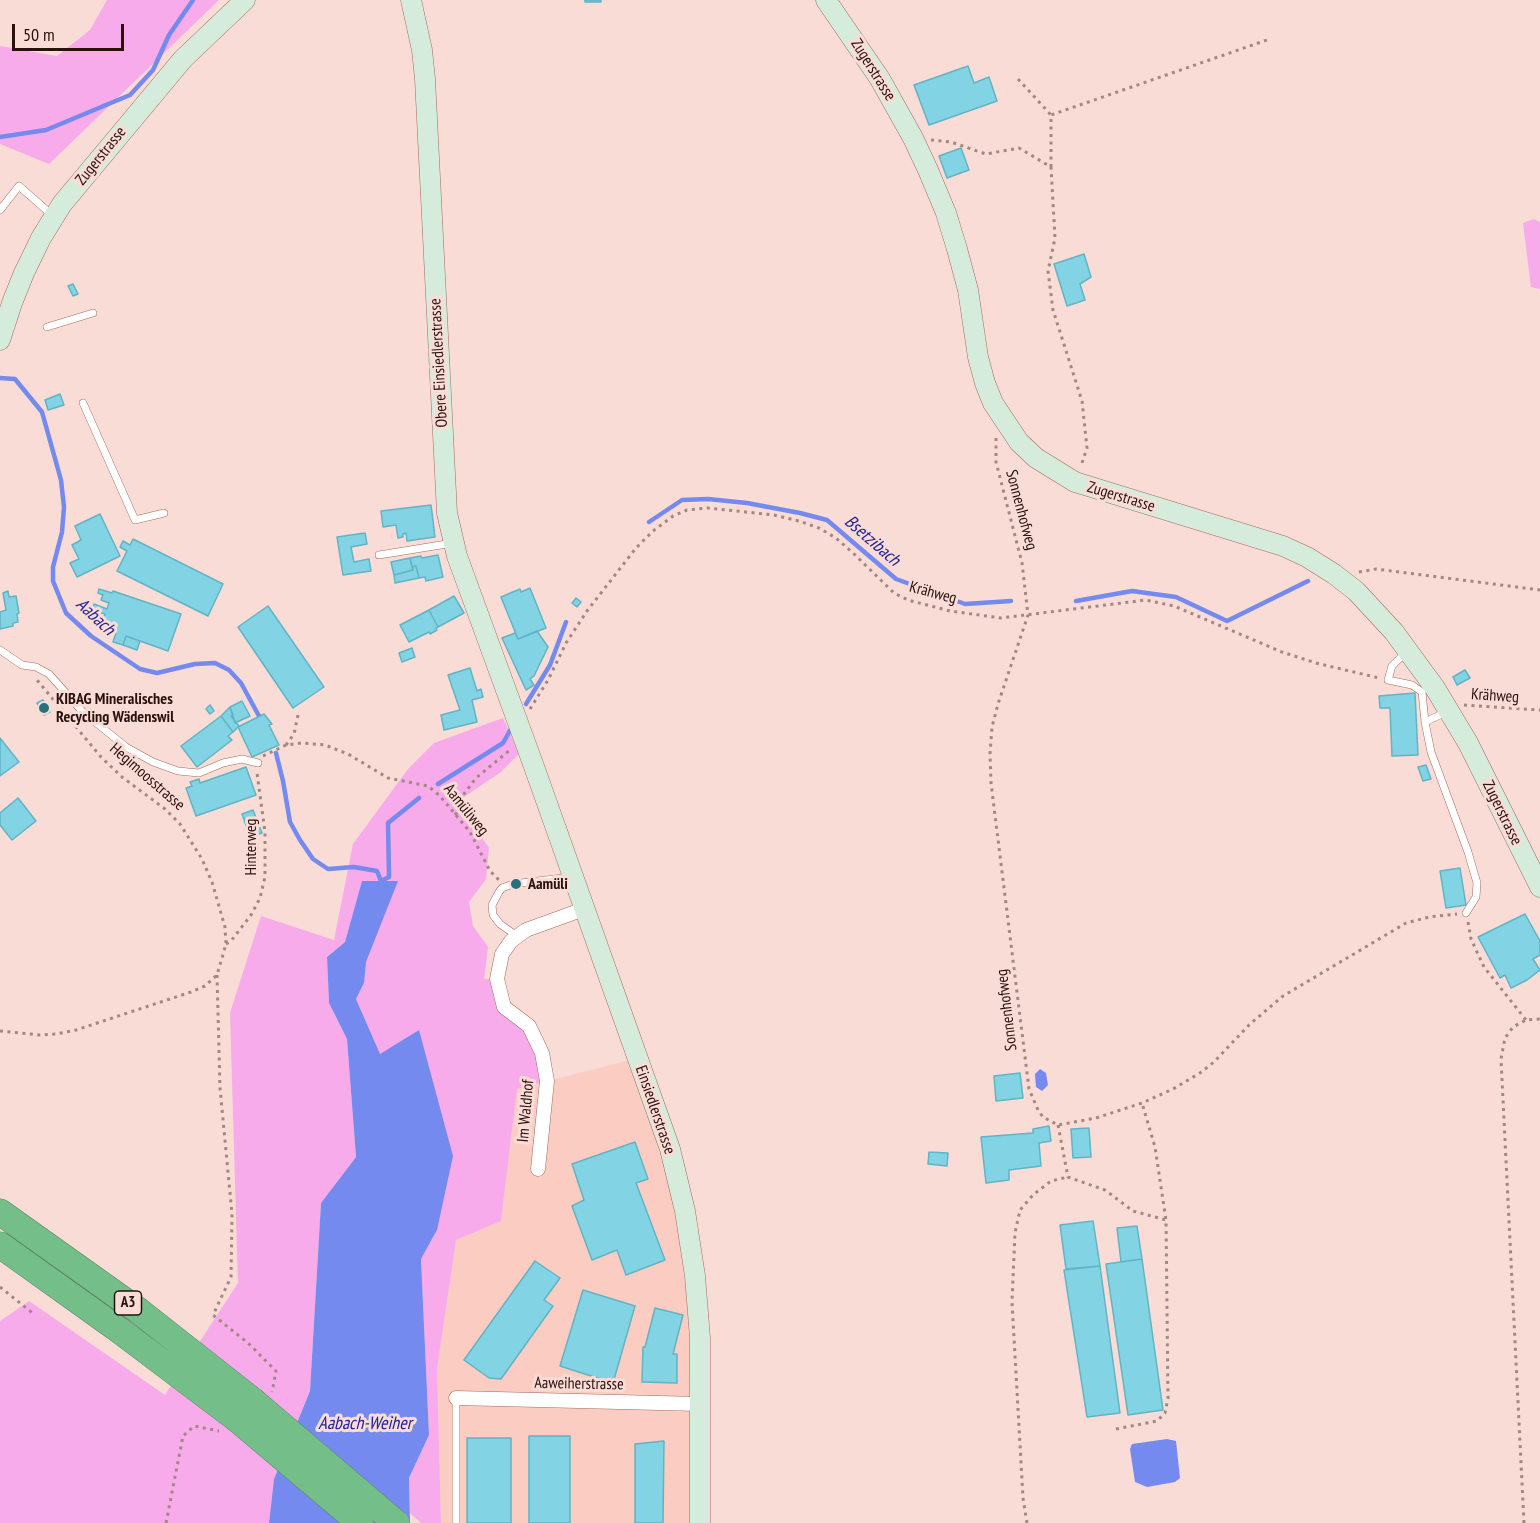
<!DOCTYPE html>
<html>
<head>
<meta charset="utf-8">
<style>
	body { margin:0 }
	#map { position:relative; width:1540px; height:1523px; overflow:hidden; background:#f9dcd6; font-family:"PT Sans Narrow",sans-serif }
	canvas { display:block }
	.scale { position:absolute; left:12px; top:24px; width:112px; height:27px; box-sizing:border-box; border:3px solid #29110c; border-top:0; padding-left:8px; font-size:18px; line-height:21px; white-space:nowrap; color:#29110c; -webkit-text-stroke:4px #f9dcd6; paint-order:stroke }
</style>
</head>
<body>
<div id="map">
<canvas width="1540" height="1523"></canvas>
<div class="scale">50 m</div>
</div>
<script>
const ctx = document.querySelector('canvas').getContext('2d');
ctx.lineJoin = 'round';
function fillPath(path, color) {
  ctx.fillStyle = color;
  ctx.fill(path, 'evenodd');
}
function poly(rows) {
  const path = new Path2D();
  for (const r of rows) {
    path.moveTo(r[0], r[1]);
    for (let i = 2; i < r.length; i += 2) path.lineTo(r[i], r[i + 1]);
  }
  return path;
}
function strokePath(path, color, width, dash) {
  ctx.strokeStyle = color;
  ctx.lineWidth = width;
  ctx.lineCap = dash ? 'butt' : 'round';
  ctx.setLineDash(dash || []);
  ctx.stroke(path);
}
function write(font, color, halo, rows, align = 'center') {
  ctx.font = font + ' "PT Sans Narrow",sans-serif';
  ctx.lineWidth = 6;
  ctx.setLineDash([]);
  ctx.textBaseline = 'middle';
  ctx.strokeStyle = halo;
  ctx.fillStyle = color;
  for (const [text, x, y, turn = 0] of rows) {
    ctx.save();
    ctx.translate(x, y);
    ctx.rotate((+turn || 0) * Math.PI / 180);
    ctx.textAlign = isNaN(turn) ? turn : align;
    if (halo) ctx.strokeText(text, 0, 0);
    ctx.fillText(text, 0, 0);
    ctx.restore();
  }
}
const built = poly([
	[638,1058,685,1211,700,1523,441,1523,437,1369,456,1240,501,1221,517,1089]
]);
const green = poly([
	[107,0,219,0,49,164,0,144,0,46,57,56,90,30],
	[1534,219,1540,222,1540,289,1531,287,1523,223],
	[503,718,519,754,501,772,464,797,468,817,489,848,486,879,469,902,473,926,488,947,484,979,497,979,505,1009,529,1026,547,1081,517,1089,501,1221,456,1240,437,1369,441,1523,421,1523,410,1513,409,1478,429,1435,421,1259,437,1230,419,1030,380,1055,356,999,364,983,365,962,397,881,362,882,345,942,327,957,329,1003,347,1039,356,1157,321,1203,310,1391,274,1479,269,1523,0,1523,0,1321,29,1301,165,1395,238,1283,230,1013,261,916,334,940,353,844,408,769,434,743]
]);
const water = poly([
	[362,881,398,881,366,962,364,983,356,999,380,1054,419,1030,453,1156,437,1230,421,1259,429,1435,409,1478,410,1523,269,1523,274,1479,310,1391,321,1203,356,1157,347,1039,329,1003,327,957,345,942],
	[1040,1069,1046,1073,1048,1085,1042,1091,1036,1087,1035,1074],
	[1167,1439,1176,1441,1180,1478,1175,1482,1147,1487,1135,1482,1130,1449,1132,1444]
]);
const stream = poly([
	[0,137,46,130,130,95,153,70,169,35,193,0],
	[0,378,15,379,42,412,61,480,64,507,62,532,53,567,53,581,66,613,91,636,140,669,157,673,195,664,215,663,229,670,241,683,259,716],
	[649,522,682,500,708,499,747,503,800,513,827,520,896,579,965,604,1011,601],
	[1076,601,1132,591,1176,597,1227,621,1308,581],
	[526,704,550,665,566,622],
	[276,753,283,781,290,822,300,840,313,859,328,869,354,867,377,871,381,881],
	[438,784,503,743,512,727],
	[381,881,389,877,388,823,419,798]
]);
const building = poly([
	[585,0,601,0,601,2,585,2,585,0],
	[968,66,974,83,989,77,997,101,929,125,914,85,968,66],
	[961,148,969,170,947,178,939,156,961,148],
	[1084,254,1091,277,1080,284,1085,300,1067,306,1054,264,1084,254],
	[73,284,78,294,73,296,68,286,73,284],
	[60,394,64,405,48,410,45,400,60,394],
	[431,505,435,537,407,541,406,533,403,534,403,537,398,538,396,525,383,527,381,511,431,505],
	[100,514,120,556,77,577,70,563,79,559,72,545,81,540,75,526,100,514],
	[365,533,367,544,351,547,354,562,369,559,371,571,343,575,337,537,365,533],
	[133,539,223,584,208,616,117,571,127,551,120,547,123,541,130,545,133,539],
	[438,555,443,577,426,581,425,577,419,578,416,566,412,567,410,558,421,556,422,558,438,555],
	[410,558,413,570,394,575,391,562,410,558],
	[416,566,419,578,395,583,394,575,413,570,412,567,416,566],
	[530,588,546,628,518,639,501,597,520,589,521,592,530,588],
	[99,589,112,593,113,591,181,614,168,651,126,636,123,645,113,642,116,633,100,628,105,614,91,610,94,604,107,609,109,603,101,600,103,595,98,593,99,589],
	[8,591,9,597,16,596,19,613,17,614,18,622,13,623,13,626,0,629,0,612,6,610,3,593,8,591],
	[454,596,464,613,438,627,429,610,454,596],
	[576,598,581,602,577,607,572,603,576,598],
	[268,606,324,687,293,708,238,627,268,606],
	[429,610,438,627,436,628,437,630,430,634,429,632,409,642,400,625,429,610],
	[537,631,548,647,534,676,530,679,534,685,526,690,502,638,515,633,518,639,537,631],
	[126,636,140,641,137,650,123,645,126,636],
	[412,648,415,657,402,662,399,653,412,648],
	[470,668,477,691,481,689,483,697,472,700,477,722,444,730,441,715,460,710,448,675,470,668],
	[1465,670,1470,678,1457,685,1453,677,1465,670],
	[1415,693,1418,755,1392,756,1390,708,1380,708,1379,696,1415,693],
	[43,700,50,712,44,715,37,703,43,700],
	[242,701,250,716,235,723,230,707,242,701],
	[210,705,214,711,210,714,206,709,210,705],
	[230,707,233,715,231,716,239,726,233,732,221,716,230,707],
	[264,714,272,724,269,725,279,745,252,757,238,727,264,714],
	[221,716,233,732,228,736,232,740,197,767,181,746,221,716],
	[0,738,19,762,0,776,0,738],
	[1426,765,1431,779,1423,781,1418,767,1426,765],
	[246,767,256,795,196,816,186,788,192,786,190,782,199,779,200,783,246,767],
	[18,798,36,821,12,840,0,825,0,813,18,798],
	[253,810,262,833,250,837,242,814,253,810],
	[1460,868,1466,905,1446,908,1440,871,1460,868],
	[1525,914,1540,941,1540,955,1533,959,1540,970,1527,980,1511,988,1505,975,1500,978,1478,937,1525,914],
	[1020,1073,1023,1098,996,1101,994,1076,1020,1073],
	[1049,1126,1051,1141,1039,1143,1041,1166,1009,1170,1009,1180,986,1183,981,1137,1033,1133,1033,1129,1049,1126],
	[1089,1128,1091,1157,1073,1158,1071,1129,1089,1128],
	[635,1142,648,1179,636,1183,665,1260,626,1275,617,1250,592,1260,572,1206,584,1200,572,1164,635,1142],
	[929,1152,948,1153,947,1166,928,1164,929,1152],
	[1093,1221,1100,1266,1066,1269,1060,1225,1093,1221],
	[1137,1226,1142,1259,1121,1262,1117,1228,1137,1226],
	[1142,1259,1163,1410,1128,1415,1106,1264,1142,1259],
	[535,1261,560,1278,544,1300,553,1306,501,1379,489,1378,464,1360,535,1261],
	[1100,1266,1120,1413,1087,1417,1064,1270,1100,1266],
	[583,1290,635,1306,613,1383,560,1366,583,1290],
	[655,1308,683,1315,673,1354,677,1354,677,1383,642,1382,643,1347,645,1347,655,1308],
	[529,1436,570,1436,570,1523,529,1523,529,1436],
	[467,1438,511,1438,511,1523,467,1523,467,1438],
	[664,1441,663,1523,635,1523,635,1444,664,1441]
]);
const path = poly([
	[1018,79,1051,115],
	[931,140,951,142,986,154,1019,148,1051,167,1055,238,1048,271,1053,310,1082,401,1087,448,1081,466],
	[1051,167,1051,115,1267,40],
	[996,438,996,462,1022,563,1028,615,998,704,992,727,990,754,991,783,1029,1089,1038,1110,1043,1117,1058,1125,1096,1118,1142,1103,1173,1089,1200,1073,1214,1062,1249,1025,1283,996,1406,923,1429,917,1457,914],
	[1359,572,1376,569,1540,590],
	[1464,705,1540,710],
	[530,709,548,680,566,643,587,611,636,548,653,531,673,516,687,510,708,508,774,515,799,521,819,528,836,538,854,554,894,593,908,600,950,611,1001,618,1146,600,1174,606,1282,652,1316,663,1379,678],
	[286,745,294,734,298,715],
	[263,756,286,745,301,743,325,745,348,754,388,778,428,786,440,796,470,832,490,871,499,880],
	[455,815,458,811,461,798,476,778,510,750],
	[1468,922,1471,939,1484,967,1526,1020],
	[226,944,231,941,251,915,260,898,265,877,265,832,257,773],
	[217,975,220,1088,232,1214,231,1277,213,1315,248,1343,276,1371,272,1392],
	[0,1031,40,1035,56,1034,76,1030,191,992,205,986,217,975,226,944,225,927,212,882,202,859,180,824,165,809,122,777,101,757,37,680],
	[1058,1125,1068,1177,1105,1190,1133,1211,1166,1220],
	[0,1287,35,1315],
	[1116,1429,1157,1421,1165,1413,1168,1398,1166,1220,1155,1147,1142,1103],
	[166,1523,183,1436,194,1426,219,1431],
	[1027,1523,1023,1498,1012,1302,1015,1233,1020,1210,1033,1195,1051,1181,1068,1177],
	[1524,1523,1501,1059,1505,1038,1513,1027,1526,1020,1540,1019]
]);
const lane = poly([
	[0,210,19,186,52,215],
	[47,327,93,313],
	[83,403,135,520,164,513],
	[379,555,453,543],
	[0,650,22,665,36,667,49,674,83,712,126,747,153,762,178,771,199,773,223,763,242,759,258,763],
	[1406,652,1392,666,1388,680,1412,685,1422,692,1425,722],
	[1448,711,1425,722,1431,752,1468,852,1477,883,1476,897,1466,913],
	[517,936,500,924,493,915,492,905,499,892,502,888,513,884,571,877],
	[456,1523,456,1398]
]);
const street = poly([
	[538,1169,547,1081,542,1053,529,1026,504,1007,497,979,502,954,511,941,526,930,584,909],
	[456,1398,700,1404]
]);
const secondary = poly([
	[411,0,422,50,425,79,447,513,457,556,532,761,670,1149,685,1211,695,1276,700,1338,700,1523],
	[826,0,880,79,913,138,928,170,946,213,957,249,968,290,978,357,985,383,993,403,1019,442,1036,458,1075,482,1283,546,1307,557,1334,574,1356,591,1394,632,1435,688,1468,743,1540,887],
	[0,340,12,303,24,273,41,238,62,204,183,59,245,0]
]);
const highway = poly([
	[0,1212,139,1311,252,1400],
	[0,1245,119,1330,237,1419]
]);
const highwayBridge = poly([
	[252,1400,396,1523],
	[237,1419,360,1523]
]);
const markers = [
	[44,708,6,"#2a717e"],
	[516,884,6,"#2a717e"]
];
const shields = [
	[128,1303,27]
];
const shieldNames = [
	["A3",128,1303]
];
const streetNames = [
	["Zugerstrasse",873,70,58],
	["Zugerstrasse",101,156,-51],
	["Obere Einsiedlerstrasse",439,363,-93],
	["Zugerstrasse",1121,497,17],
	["Sonnenhofweg",1021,510,75],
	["Krähweg",933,593,15],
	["Krähweg",1495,696,4],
	["Hegimoosstrasse",147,777,41],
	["Aamüliweg",466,810,51],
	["Zugerstrasse",1502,813,64],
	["Hinterweg",251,847,-90],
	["Sonnenhofweg",1007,1010,-97],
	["Einsiedlerstrasse",655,1110,71],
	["Im Waldhof",526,1111,-85],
	["Aaweiherstrasse",579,1384,1]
];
const poiNames = [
	["KIBAG Mineralisches",56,699],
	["Recycling Wädenswil",56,717],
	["Aamüli",528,884]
];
const waterNames = [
	["Bsetzibach",872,541,41],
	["Aabach",95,617,43],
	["Aabach-Weiher",365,1424]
];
fillPath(built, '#fbccc1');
fillPath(green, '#f7abea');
fillPath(water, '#758aee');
strokePath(stream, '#758aee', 4.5);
fillPath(building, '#82d4e5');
strokePath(building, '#62b3c4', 1.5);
strokePath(lane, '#a7695c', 8);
strokePath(street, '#a7695c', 15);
strokePath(secondary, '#a7695c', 21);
strokePath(highway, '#5a815e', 27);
strokePath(path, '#a38882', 3, [3, 4.5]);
strokePath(lane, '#fff', 7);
strokePath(street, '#fff', 14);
strokePath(secondary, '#d5ecdc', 20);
strokePath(highway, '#74be8a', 26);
strokePath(highwayBridge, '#5a815e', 27, []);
strokePath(highwayBridge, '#74be8a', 26);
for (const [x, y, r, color] of markers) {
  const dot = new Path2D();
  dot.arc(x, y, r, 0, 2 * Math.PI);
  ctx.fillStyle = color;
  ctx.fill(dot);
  strokePath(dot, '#f9dcd6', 2);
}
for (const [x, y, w] of shields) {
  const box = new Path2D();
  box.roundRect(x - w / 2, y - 12, w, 24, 4.5);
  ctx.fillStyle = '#f9dcd6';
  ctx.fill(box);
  strokePath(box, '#29110c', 1.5);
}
write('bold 15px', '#29110c', null, shieldNames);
write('16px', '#29110c', '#f9dcd6', streetNames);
write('bold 16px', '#29110c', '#f9dcd6', poiNames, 'left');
write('italic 18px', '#232295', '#f9dcd6', waterNames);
</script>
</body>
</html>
